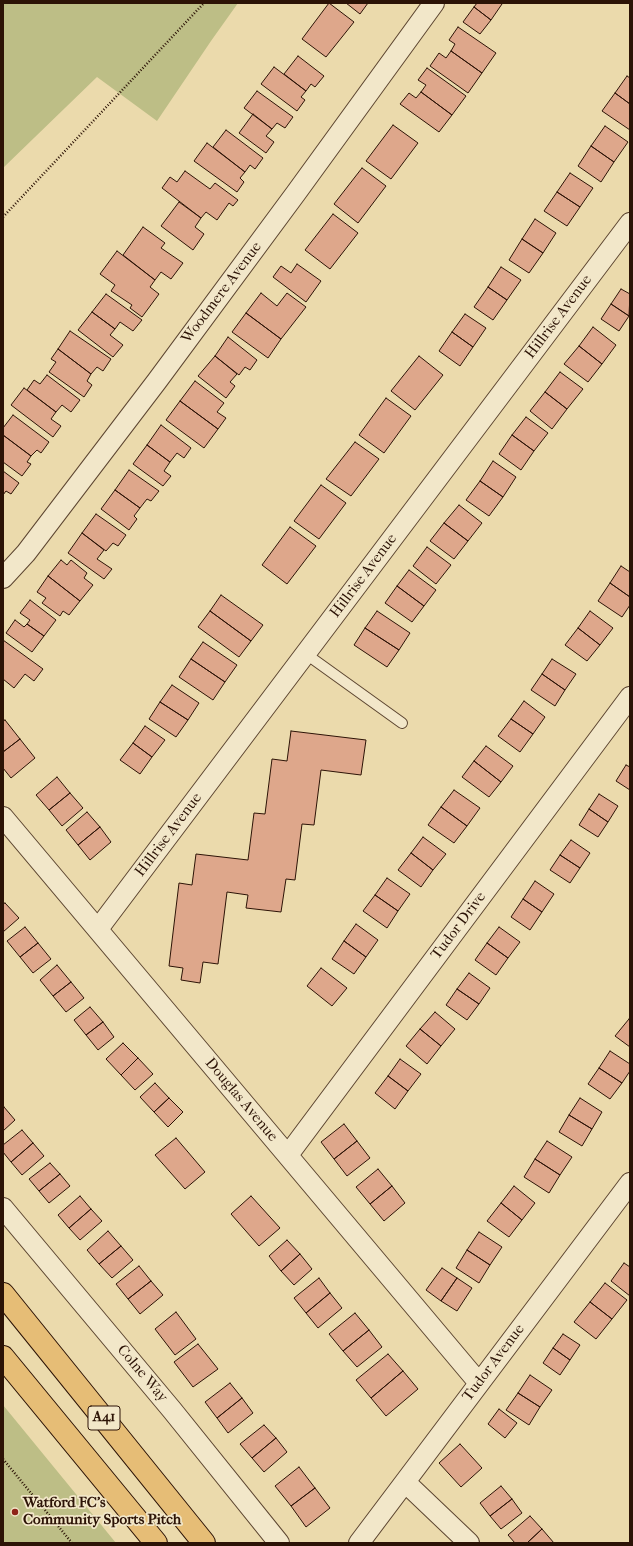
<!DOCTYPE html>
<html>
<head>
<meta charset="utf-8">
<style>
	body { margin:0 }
	#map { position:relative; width:633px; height:1546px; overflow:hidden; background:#ebdaac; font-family:"IM FELL French Canon",serif }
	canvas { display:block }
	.frame { position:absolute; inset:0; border:4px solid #2c1306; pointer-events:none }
</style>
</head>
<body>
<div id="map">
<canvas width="633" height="1546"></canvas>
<div class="frame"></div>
</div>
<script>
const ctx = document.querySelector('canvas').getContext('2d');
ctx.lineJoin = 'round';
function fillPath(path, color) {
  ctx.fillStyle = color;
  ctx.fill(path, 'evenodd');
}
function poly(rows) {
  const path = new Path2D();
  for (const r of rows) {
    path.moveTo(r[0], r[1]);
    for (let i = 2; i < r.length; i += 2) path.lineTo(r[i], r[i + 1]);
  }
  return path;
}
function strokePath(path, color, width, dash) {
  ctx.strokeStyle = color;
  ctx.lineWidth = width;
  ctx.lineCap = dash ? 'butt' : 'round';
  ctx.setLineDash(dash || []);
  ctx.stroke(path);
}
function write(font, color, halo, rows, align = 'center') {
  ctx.font = font + ' "IM FELL French Canon",serif';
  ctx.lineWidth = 3.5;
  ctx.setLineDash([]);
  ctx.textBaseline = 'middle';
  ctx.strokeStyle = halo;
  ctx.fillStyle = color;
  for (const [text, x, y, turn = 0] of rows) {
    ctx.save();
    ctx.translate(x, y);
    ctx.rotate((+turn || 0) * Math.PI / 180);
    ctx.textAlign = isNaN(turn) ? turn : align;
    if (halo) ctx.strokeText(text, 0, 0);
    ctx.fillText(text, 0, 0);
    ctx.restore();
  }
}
const green = poly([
	[3,3,238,3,211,41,157,121,97,77,3,168],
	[3,1405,116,1543,3,1543]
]);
const building = poly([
	[329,3,354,22,326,57,302,39,329,3],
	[346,3,368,3,360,14,346,3],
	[477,3,500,3,502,4,491,20,474,7,477,3],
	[474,7,491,20,480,34,463,22,474,7],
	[458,27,496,53,482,73,451,51,455,44,449,40,458,27],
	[451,51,482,73,468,93,430,66,439,53,446,58,451,51],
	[298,56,324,76,315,87,311,84,306,91,284,74,298,56],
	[274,67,306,91,301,97,305,100,297,111,261,84,274,67],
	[427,68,466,96,452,115,421,92,426,85,418,80,427,68],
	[627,76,630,78,630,104,615,93,627,76],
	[257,91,293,117,285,128,277,123,272,129,244,108,257,91],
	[421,92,452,115,439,132,400,104,409,93,416,98,421,92],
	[615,93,630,104,630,130,602,111,615,93],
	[253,114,272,129,266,136,274,142,266,153,239,133,253,114],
	[393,125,418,143,391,179,366,161,393,125],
	[605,126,628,142,614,162,591,146,605,126],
	[226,130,263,158,255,169,250,165,245,172,213,147,226,130],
	[207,143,245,172,240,178,244,182,237,192,194,161,207,143],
	[591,146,614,162,601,182,578,166,591,146],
	[362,168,386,186,358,223,334,204,362,168],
	[185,171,210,189,215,183,238,200,233,206,229,203,217,220,206,212,201,218,162,188,170,177,177,182,185,171],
	[570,173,593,188,580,207,557,192,570,173],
	[557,192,580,207,567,226,544,211,557,192],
	[179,202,201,218,195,227,204,234,193,250,161,226,179,202],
	[333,214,358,233,330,269,305,250,333,214],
	[535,219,556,233,543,253,522,239,535,219],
	[143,227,165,243,161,248,183,263,171,279,161,272,155,280,123,255,143,227],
	[522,239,543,253,529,273,509,260,522,239],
	[117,251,155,280,150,287,159,294,142,317,130,308,132,305,111,291,115,285,100,274,117,251],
	[297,264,321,281,306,302,273,277,281,266,291,273,297,264],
	[501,267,521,280,507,300,488,287,501,267],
	[488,287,507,300,493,320,474,307,488,287],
	[621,289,630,294,629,316,611,304,621,289],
	[261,293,277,306,287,293,306,307,281,339,246,313,261,293],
	[106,294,142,320,133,331,120,322,115,329,92,312,106,294],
	[611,304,629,316,619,331,601,319,611,304],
	[92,312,115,329,110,335,123,345,113,357,78,330,92,312],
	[246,313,281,339,268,358,232,332,246,313],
	[465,314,486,328,473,347,452,332,465,314],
	[593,327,616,345,602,364,579,346,593,327],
	[70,331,111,359,103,371,97,367,91,374,58,349,70,331],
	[452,332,473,347,460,366,439,351,452,332],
	[228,337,257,360,250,370,245,367,239,375,215,356,228,337],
	[579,346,602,364,588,382,564,364,579,346],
	[58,349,91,374,87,381,92,385,84,397,49,372,56,362,51,359,58,349],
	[215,356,237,374,230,382,235,386,226,398,198,376,215,356],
	[419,356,443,375,415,410,391,391,419,356],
	[560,372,583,389,567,409,545,392,560,372],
	[47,375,80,400,71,412,62,405,56,412,27,390,34,380,40,384,47,375],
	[195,381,224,403,217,412,226,418,218,429,180,401,195,381],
	[24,388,56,412,51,419,61,426,53,437,11,405,24,388],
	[545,392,567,409,552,429,530,411,545,392],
	[386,398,411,416,384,453,359,435,386,398],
	[180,401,218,429,204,448,166,420,180,401],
	[13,415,49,442,41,453,37,450,31,456,3,435,3,428,13,415],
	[526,417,548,433,534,451,512,435,526,417],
	[161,425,191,448,184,458,177,453,170,462,147,445,161,425],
	[3,435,31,456,27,462,31,464,22,476,3,462,3,435],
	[512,435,534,451,521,470,499,454,512,435],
	[355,442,379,459,351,496,326,479,355,442],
	[147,445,170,462,164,471,171,476,163,486,133,464,147,445],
	[493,461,516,477,503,497,480,481,493,461],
	[129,470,159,491,151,501,147,499,140,508,115,490,129,470],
	[3,471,19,483,11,494,6,491,3,495,3,471],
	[480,481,503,497,489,516,466,500,480,481],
	[321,485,346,503,319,539,294,521,321,485],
	[115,490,140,508,134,516,137,519,129,530,101,509,115,490],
	[459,505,482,523,468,541,444,523,459,505],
	[96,514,126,535,118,546,113,543,106,551,82,533,96,514],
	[444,523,468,541,454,559,430,541,444,523],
	[290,527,316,546,287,584,262,565,290,527],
	[82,533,104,550,97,559,112,569,104,579,68,553,82,533],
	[427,547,451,565,436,584,413,566,427,547],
	[61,560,67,565,71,560,87,573,84,578,93,585,80,601,48,576,61,560],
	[621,566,630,572,630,597,610,583,621,566],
	[409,570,436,590,424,606,397,586,409,570],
	[48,576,80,601,69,615,63,611,60,616,42,603,46,598,37,592,48,576],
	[610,583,630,597,630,605,622,617,598,601,610,583],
	[397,586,424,606,412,622,385,603,397,586],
	[221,595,263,625,251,641,210,611,221,595],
	[30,600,56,620,44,636,27,624,30,620,20,613,30,600],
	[210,611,251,641,239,657,198,627,210,611],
	[377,611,410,633,399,650,365,628,377,611],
	[590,611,613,628,600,645,578,628,590,611],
	[15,620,24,627,27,624,44,636,32,652,6,633,15,620],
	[365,628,399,650,387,667,354,645,365,628],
	[578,628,600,645,587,661,565,645,578,628],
	[3,640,43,669,34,681,25,674,14,688,3,679,3,640],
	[203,642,237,665,225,682,191,659,203,642],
	[191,659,225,682,213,700,179,677,191,659],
	[552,659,576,674,565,690,542,674,552,659],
	[542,674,565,690,555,706,531,690,542,674],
	[172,685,199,703,188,720,160,702,172,685],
	[524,701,545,717,533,734,511,719,524,701],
	[160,702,188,720,176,737,149,719,160,702],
	[511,719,533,734,520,752,498,736,511,719],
	[5,720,20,739,3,752,3,721,5,720],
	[145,726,165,740,152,757,133,743,145,726],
	[291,731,366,740,361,775,321,770,314,825,302,824,295,880,286,879,281,912,246,908,248,895,227,892,218,964,203,962,200,983,181,980,183,968,169,966,179,883,192,885,196,854,248,860,254,813,265,814,272,759,287,761,291,731],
	[20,739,35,758,11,778,3,768,3,752,20,739],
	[133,743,152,757,140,774,120,760,133,743],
	[486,746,513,766,501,782,474,761,486,746],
	[474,761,501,782,489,797,462,777,474,761],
	[626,765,630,767,630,790,616,781,626,765],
	[57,777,70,793,49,810,36,795,57,777],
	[454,790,480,808,467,826,441,807,454,790],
	[70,793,83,808,62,826,49,810,70,793],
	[599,794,618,806,608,822,589,809,599,794],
	[441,807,467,826,454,843,428,825,441,807],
	[589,809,608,822,598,837,579,825,589,809],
	[87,812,100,827,78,845,66,830,87,812],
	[100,827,111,842,90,860,78,845,100,827],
	[423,837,446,854,433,870,411,853,423,837],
	[571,840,590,853,580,868,560,855,571,840],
	[411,853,433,870,421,887,398,870,411,853],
	[560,855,580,868,570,883,550,870,560,855],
	[387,878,410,894,398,911,375,895,387,878],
	[535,881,554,894,542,912,523,899,535,881],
	[375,895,398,911,387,928,363,911,375,895],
	[523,899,542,912,530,930,511,917,523,899],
	[5,903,19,918,3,932,3,904,5,903],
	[356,924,378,940,366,957,344,941,356,924],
	[25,927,38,943,20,957,7,941,25,927],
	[499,927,520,942,508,958,487,943,499,927],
	[344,941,366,957,354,974,332,959,344,941],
	[38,943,51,959,33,973,20,957,38,943],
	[487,943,508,958,496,975,475,960,487,943],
	[57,965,71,982,53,996,40,980,57,965],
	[321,968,347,988,332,1006,307,986,321,968],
	[469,973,490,988,479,1004,457,989,469,973],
	[71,982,84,998,66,1012,53,996,71,982],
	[457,989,479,1004,467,1020,446,1005,457,989],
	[90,1007,103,1022,86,1035,74,1020,90,1007],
	[435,1012,455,1029,441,1046,420,1029,435,1012],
	[629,1019,630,1020,630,1047,615,1036,629,1019],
	[103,1022,114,1037,98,1050,86,1035,103,1022],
	[420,1029,441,1046,427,1064,406,1046,420,1029],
	[123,1043,138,1058,121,1075,106,1059,123,1043],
	[610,1051,630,1064,630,1071,622,1083,599,1068,610,1051],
	[138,1058,153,1074,135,1090,121,1075,138,1058],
	[400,1059,421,1074,408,1091,388,1076,400,1059],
	[599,1068,622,1083,610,1099,588,1084,599,1068],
	[388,1076,408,1091,395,1109,375,1093,388,1076],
	[155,1083,169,1098,154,1112,140,1097,155,1083],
	[169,1098,183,1112,168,1127,154,1112,169,1098],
	[580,1098,602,1112,592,1129,569,1115,580,1098],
	[4,1107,15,1120,3,1131,3,1108,4,1107],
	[569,1115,592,1129,582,1146,559,1132,569,1115],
	[344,1124,357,1141,334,1159,321,1142,344,1124],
	[22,1130,33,1143,11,1162,3,1152,3,1145,22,1130],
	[176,1138,205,1172,185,1189,155,1155,176,1138],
	[357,1141,370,1158,347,1176,334,1159,357,1141],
	[547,1141,572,1157,560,1175,535,1159,547,1141],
	[33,1143,44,1156,22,1175,11,1162,33,1143],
	[535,1159,560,1175,549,1193,524,1177,535,1159],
	[50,1163,60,1174,39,1191,29,1179,50,1163],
	[378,1169,392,1186,370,1204,356,1187,378,1169],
	[60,1174,70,1186,49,1203,39,1191,60,1174],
	[392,1186,405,1203,384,1221,370,1204,392,1186],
	[514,1186,535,1203,522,1220,501,1203,514,1186],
	[80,1196,91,1209,69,1228,58,1215,80,1196],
	[251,1196,280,1228,259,1246,231,1214,251,1196],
	[501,1203,522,1220,509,1237,487,1221,501,1203],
	[91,1209,102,1221,80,1240,69,1228,91,1209],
	[108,1231,121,1246,99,1264,87,1250,108,1231],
	[479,1232,502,1247,490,1265,467,1250,479,1232],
	[287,1240,300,1254,281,1271,269,1256,287,1240],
	[121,1246,133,1260,112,1278,99,1264,121,1246],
	[467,1250,490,1265,479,1283,456,1268,467,1250],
	[300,1254,312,1269,294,1285,281,1271,300,1254],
	[624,1263,630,1267,630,1296,611,1281,624,1263],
	[139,1266,151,1281,128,1299,116,1284,139,1266],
	[442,1268,457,1278,441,1301,426,1290,442,1268],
	[319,1278,330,1293,306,1313,294,1298,319,1278],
	[457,1278,472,1288,457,1311,441,1301,457,1278],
	[151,1281,163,1295,140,1314,128,1299,151,1281],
	[605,1283,627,1300,612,1319,590,1302,605,1283],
	[330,1293,342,1308,318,1328,306,1313,330,1293],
	[590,1302,612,1319,596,1339,574,1322,590,1302],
	[176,1312,196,1339,175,1355,155,1329,176,1312],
	[355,1313,369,1330,343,1351,329,1334,355,1313],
	[369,1330,382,1347,357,1367,343,1351,369,1330],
	[563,1334,580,1345,570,1360,553,1348,563,1334],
	[198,1344,218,1369,193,1387,174,1362,198,1344],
	[553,1348,570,1360,560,1375,543,1363,553,1348],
	[388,1354,403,1371,371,1398,356,1380,388,1354],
	[403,1371,418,1389,386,1416,371,1398,403,1371],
	[530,1375,552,1390,540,1407,518,1393,530,1375],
	[230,1383,242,1398,217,1418,205,1402,230,1383],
	[518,1393,540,1407,529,1425,506,1410,518,1393],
	[242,1398,253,1413,228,1433,217,1418,242,1398],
	[499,1409,517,1423,505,1438,488,1424,499,1409],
	[264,1425,276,1438,252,1458,240,1444,264,1425],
	[276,1438,287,1452,264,1472,252,1458,276,1438],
	[460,1444,482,1468,461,1487,439,1463,460,1444],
	[299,1467,315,1488,291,1506,275,1486,299,1467],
	[501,1486,512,1499,490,1516,480,1503,501,1486],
	[315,1488,330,1508,306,1527,291,1506,315,1488],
	[512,1499,522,1513,501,1529,490,1516,512,1499],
	[530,1516,542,1529,527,1543,515,1543,508,1535,530,1516],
	[542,1529,554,1543,527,1543,542,1529]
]);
const path = poly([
	[3,217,204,3],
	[3,1459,72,1543]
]);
const service = poly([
	[306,654,402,723]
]);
const minor = poly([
	[3,578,26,553,157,381,296,193,434,3],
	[3,817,479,1383],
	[98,929,630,223],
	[288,1155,630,697],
	[3,1208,172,1410,279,1543],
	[405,1482,469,1543],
	[359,1543,630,1183]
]);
const trunk = poly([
	[3,1294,204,1543],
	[3,1357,156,1543]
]);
const markers = [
	[15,1512,4,"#8f2418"]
];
const shields = [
	[104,1418,32]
];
const shieldNames = [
	["A41",104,1418]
];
const streetNames = [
	["Woodmere Avenue",222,293,-53],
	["Hillrise Avenue",559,317,-53],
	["Hillrise Avenue",364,576,-53],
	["Hillrise Avenue",169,835,-53],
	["Tudor Drive",459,926,-53],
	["Douglas Avenue",241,1100,50],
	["Tudor Avenue",494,1363,-53],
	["Colne Way",142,1374,50]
];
const poiNames = [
	["Watford FC's",23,1503],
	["Community Sports Pitch",23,1520]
];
fillPath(green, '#bdbe86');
fillPath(building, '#dea78b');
strokePath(building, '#2c1306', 1);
strokePath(service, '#5c4530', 12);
strokePath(minor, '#5c4530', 22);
strokePath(trunk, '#2c1306', 24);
strokePath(path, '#2c1306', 2.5, [1, 2]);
strokePath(service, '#f2e7c9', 10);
strokePath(minor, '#f2e7c9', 20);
strokePath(trunk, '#e6bd76', 22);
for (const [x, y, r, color] of markers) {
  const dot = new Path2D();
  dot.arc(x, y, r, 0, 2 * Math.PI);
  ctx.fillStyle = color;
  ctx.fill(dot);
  strokePath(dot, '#f2e7c9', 1.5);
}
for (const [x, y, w] of shields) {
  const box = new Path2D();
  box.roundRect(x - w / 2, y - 12, w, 24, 3);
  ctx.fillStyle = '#f2e7c9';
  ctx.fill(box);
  strokePath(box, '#2c1306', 1);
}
write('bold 14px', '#2c1306', null, shieldNames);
write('15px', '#2c1306', '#f2e7c9', streetNames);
write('bold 15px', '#2c1306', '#f2e7c9', poiNames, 'left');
</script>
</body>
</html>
